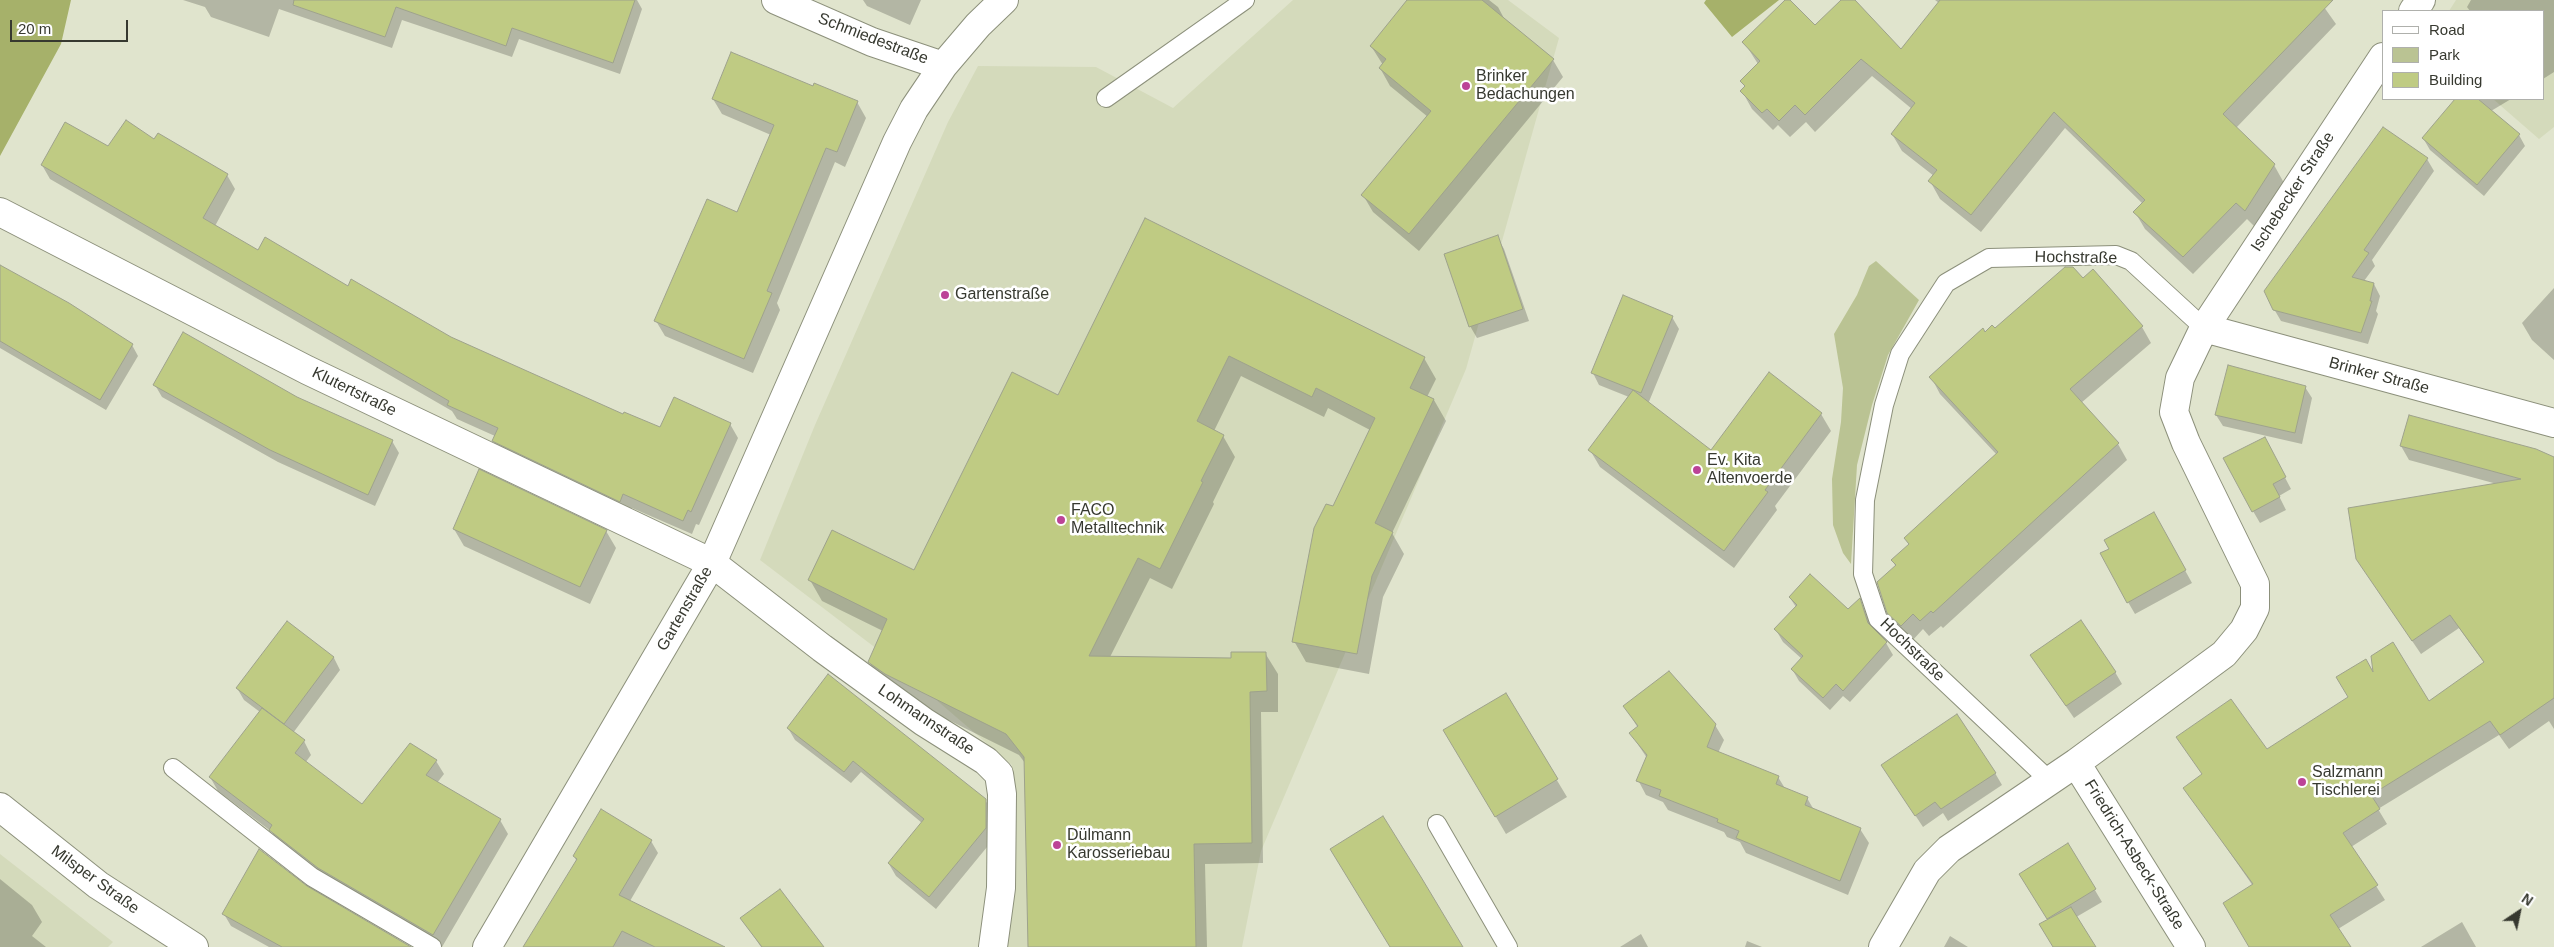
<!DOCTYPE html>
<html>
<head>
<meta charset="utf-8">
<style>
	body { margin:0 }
	#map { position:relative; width:2554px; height:947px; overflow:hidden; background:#e0e4cd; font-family:Arial,sans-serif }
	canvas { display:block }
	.legend { position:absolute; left:2382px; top:10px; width:162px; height:90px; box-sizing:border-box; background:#fff; border:1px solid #afb0ac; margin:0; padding:6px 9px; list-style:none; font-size:15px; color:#373930 }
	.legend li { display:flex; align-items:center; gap:10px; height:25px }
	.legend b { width:25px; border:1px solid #afb0ac }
	.north { position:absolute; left:2494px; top:887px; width:50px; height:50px; -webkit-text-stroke:4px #fff; paint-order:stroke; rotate:34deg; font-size:14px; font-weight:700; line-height:20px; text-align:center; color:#373930 }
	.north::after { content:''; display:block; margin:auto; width:18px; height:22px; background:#373930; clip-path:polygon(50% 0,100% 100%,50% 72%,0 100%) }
	.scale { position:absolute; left:10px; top:20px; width:118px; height:22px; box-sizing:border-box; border:2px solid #373930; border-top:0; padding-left:6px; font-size:15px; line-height:18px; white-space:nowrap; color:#373930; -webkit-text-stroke:4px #fff; paint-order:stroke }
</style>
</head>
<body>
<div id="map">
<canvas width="2554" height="947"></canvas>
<ul class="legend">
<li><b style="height:6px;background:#fff"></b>Road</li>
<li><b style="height:14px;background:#bac393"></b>Park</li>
<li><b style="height:14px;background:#bfcb83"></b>Building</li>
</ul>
<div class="north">N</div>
<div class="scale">20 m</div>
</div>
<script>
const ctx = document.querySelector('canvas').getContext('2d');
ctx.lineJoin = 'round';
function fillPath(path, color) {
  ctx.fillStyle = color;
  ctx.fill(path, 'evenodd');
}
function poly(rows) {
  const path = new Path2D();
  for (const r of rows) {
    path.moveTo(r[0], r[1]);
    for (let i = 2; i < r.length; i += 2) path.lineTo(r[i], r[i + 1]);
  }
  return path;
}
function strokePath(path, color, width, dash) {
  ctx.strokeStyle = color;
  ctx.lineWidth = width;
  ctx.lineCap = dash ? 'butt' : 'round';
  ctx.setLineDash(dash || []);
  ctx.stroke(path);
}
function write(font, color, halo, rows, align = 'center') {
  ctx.font = font + ' Arial,sans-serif';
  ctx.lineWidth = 5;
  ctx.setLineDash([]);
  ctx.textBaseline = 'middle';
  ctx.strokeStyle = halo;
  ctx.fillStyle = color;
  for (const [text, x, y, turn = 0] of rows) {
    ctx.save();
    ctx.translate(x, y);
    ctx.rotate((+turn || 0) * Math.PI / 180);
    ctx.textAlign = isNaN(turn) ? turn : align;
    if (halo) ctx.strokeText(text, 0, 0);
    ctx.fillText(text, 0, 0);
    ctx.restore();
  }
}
const built = poly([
	[1293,0,1508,0,1559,38,1466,369,1261,851,1242,947,997,947,1012,765,877,649,760,560,815,425,948,122,978,66,1096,67,1173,108],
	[2456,0,2554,0,2554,127,2539,139,2493,99,2543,99,2543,11,2449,11],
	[0,854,113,942,108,947,0,947]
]);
const green = poly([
	[1876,261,1919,300,1888,355,1872,405,1857,465,1851,564,1843,553,1833,525,1832,479,1841,422,1843,388,1834,334,1857,295,1869,266]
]);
const forest = poly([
	[0,0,71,0,61,44,0,156],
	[1706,0,1779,0,1732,37,1704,3]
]);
const shadow = poly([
	[183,0,637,0,642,9,620,74,519,39,512,57,402,20,392,48,279,9,269,37,211,17,205,7],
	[863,0,921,0,910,25,867,6],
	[1409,0,1489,0,1498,7,1506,22,1553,60,1563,77,1419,251,1373,212,1363,195,1428,117,1390,86,1380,68,1383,65,1371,46],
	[1787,0,1815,27,1901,51,1939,3,1935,0,2319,0,2336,24,2236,128,2274,165,2284,183,2255,227,2247,219,2193,274,2145,229,2135,212,2143,204,2065,128,1981,232,1940,199,1930,181,1934,176,1902,151,1892,134,1912,109,1872,76,1815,132,1806,122,1790,137,1778,125,1773,130,1752,109,1742,91,1746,88,1742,81,1758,64,1744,42],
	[2471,0,2554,0,2554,72,2543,79,2543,11,2470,11,2467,7],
	[814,88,857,102,866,118,845,167,835,162,777,303,780,310,753,373,665,336,656,321,738,214,771,135,722,114,713,99],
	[2457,99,2511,99,2491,111,2519,135,2525,146,2484,196,2430,150,2423,138],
	[155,141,227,175,235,189,215,226,258,251,348,288,450,338,624,415,660,429,730,424,738,438,699,525,696,524,692,534,632,508,628,515,502,455,493,441,495,436,457,419,452,411,50,179,42,165,109,148],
	[2427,159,2434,171,2372,260,2375,266,2364,281,2374,284,2380,296,2376,311,2378,314,2368,344,2281,321,2274,309],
	[1145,220,1424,358,1436,379,1427,397,1434,400,1446,421,1392,533,1404,554,1383,597,1369,674,1306,662,1294,641,1333,508,1370,430,1328,408,1324,417,1241,376,1214,431,1223,436,1235,457,1213,502,1214,504,1172,589,1150,578,1110,657,1232,659,1265,653,1278,674,1278,712,1261,712,1263,863,1205,864,1207,947,1029,947,1025,763,1019,755,898,695,882,683,869,662,883,631,822,601,810,580,914,572,1058,397],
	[1497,237,1504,249,1529,321,1477,338,1470,326],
	[0,266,132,345,138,356,106,410,0,348],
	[2083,280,2142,327,2151,343,2081,403,2118,444,2127,460,1943,628,1941,626,1929,636,1923,629,1911,642,1898,629,1888,613,1896,567,1892,560,1909,545,1905,538,1997,455,1940,394,1931,377,1985,333],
	[2554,288,2554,360,2532,340,2522,323],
	[1672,317,1679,329,1648,404,1711,451,1821,414,1831,431,1775,506,1777,510,1734,568,1600,467,1590,450,1629,397,1599,385,1593,373],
	[155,385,297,398,392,441,399,453,375,506,278,462,162,397],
	[2305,387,2312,398,2302,444,2223,426,2216,415],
	[2401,446,2554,458,2554,729,2549,721,2509,749,2499,735,2378,809,2387,824,2351,847,2385,900,2338,929,2349,947,2251,947,2253,886,2185,788,2203,775,2178,738,2267,751,2349,698,2375,677,2429,703,2485,664,2459,628,2421,654,2366,573,2497,484,2409,460],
	[2271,451,2291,489,2279,496,2286,510,2260,523,2253,511],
	[2154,514,2192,583,2135,614,2128,602,2110,549],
	[454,529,606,531,616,548,590,604,464,546],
	[1790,598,1848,610,1860,600,1872,628,1886,643,1893,655,1850,702,1843,696,1830,710,1799,681,1792,669,1802,659,1783,642,1776,630,1796,607],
	[287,622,334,658,340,670,293,733,304,741,311,755,305,763,362,806,436,761,444,774,437,783,500,820,508,834,442,947,327,882,279,844,272,832,218,791,210,777,260,712,244,700,237,688],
	[2039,667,2115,672,2122,684,2074,718],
	[1505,694,1567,797,1506,834,1445,730],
	[1625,707,1715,725,1724,740,1718,753,1778,777,1786,790,1807,798,1814,810,1860,829,1869,843,1848,895,1746,853,1740,842,1727,837,1724,832,1668,810,1663,802,1646,795,1638,780,1647,758,1631,734,1638,728],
	[788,728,985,800,993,812,992,841,936,909,896,876,889,864,922,823,861,772,851,783,795,740],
	[1995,773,2002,785,1948,821,1943,813,1923,827,1890,777],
	[651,841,658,853,630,901,709,947,525,947,577,862,574,856],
	[2068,845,2102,902,2054,930,2027,886],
	[0,879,32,905,42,922,32,936,46,947,0,947],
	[306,887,408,947,269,947,231,926,224,914],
	[742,919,822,947,761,947],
	[2462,922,2476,947,2421,947],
	[1641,934,1648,947,1620,947],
	[1950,936,1968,947,1944,947],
	[1747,941,1762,947,1745,947]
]);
const building = poly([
	[294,0,635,0,613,63,512,28,506,46,396,7,385,37,293,5,294,0],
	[1407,0,1482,0,1554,59,1409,234,1361,195,1431,111,1379,68,1386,59,1370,46,1407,0],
	[1785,0,1790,0,1815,25,1841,0,1855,0,1901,49,1940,0,2333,0,2223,114,2275,164,2245,211,2236,203,2183,257,2133,212,2145,200,2054,112,1971,215,1928,181,1937,170,1891,134,1915,103,1861,59,1805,115,1795,105,1779,121,1767,109,1762,113,1740,91,1745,86,1740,81,1760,61,1742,42,1785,0],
	[731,52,813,86,814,83,858,101,837,152,826,148,767,291,772,293,744,359,654,321,707,199,737,212,774,125,712,99,731,52],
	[2455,99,2478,99,2520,134,2477,185,2422,138,2455,99],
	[126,120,154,139,158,133,228,174,203,218,258,250,265,237,348,286,351,279,451,337,623,414,624,412,660,427,674,397,731,423,691,512,688,510,683,521,623,494,620,502,492,441,498,428,447,405,449,401,41,165,65,122,108,146,126,120],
	[2383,127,2428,158,2364,250,2369,253,2352,277,2374,283,2370,301,2372,301,2361,333,2273,310,2264,291,2383,127],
	[1145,218,1425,357,1410,388,1434,399,1375,523,1393,532,1372,576,1357,654,1292,642,1314,528,1326,504,1333,506,1375,418,1316,388,1312,397,1229,356,1197,421,1224,435,1201,481,1203,482,1160,569,1138,558,1089,656,1231,658,1231,652,1266,652,1267,691,1250,692,1252,843,1194,844,1196,947,1028,947,1024,757,1006,734,885,674,868,662,887,619,808,580,832,530,914,570,1012,372,1058,395,1145,218],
	[1498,235,1523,309,1469,327,1444,254,1498,235],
	[0,265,69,303,133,344,100,400,0,341,0,265],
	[2065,267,2073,267,2083,278,2093,269,2143,326,2070,389,2119,443,1933,613,1931,611,1920,621,1913,614,1901,626,1887,613,1877,582,1896,565,1891,560,1909,544,1904,538,1998,452,1929,377,1983,328,1985,332,1992,325,1995,328,2065,267],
	[1623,295,1673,316,1641,393,1591,373,1623,295],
	[183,332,297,397,393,440,368,495,270,450,153,385,183,332],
	[2228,365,2306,386,2295,433,2215,415,2228,365],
	[1769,372,1822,413,1765,490,1768,492,1724,551,1588,450,1633,390,1711,450,1769,372],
	[2409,415,2536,449,2554,457,2554,698,2500,735,2490,721,2371,795,2380,809,2343,833,2378,885,2330,915,2351,947,2249,947,2223,903,2253,884,2183,788,2202,774,2176,737,2231,699,2267,749,2348,697,2336,677,2366,659,2373,672,2371,656,2393,642,2429,701,2484,662,2450,615,2412,641,2356,559,2348,508,2521,479,2400,446,2409,415],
	[2265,437,2286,477,2273,484,2280,497,2252,512,2223,458,2265,437],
	[479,469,607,530,580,587,453,529,479,469],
	[2154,512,2186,570,2127,603,2100,553,2109,549,2104,540,2154,512],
	[1810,574,1848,609,1860,598,1868,623,1887,642,1843,691,1836,684,1823,698,1791,669,1803,656,1774,629,1797,605,1789,597,1810,574],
	[2081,620,2116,672,2066,706,2030,655,2081,620],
	[287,621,334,657,284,724,236,688,287,621],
	[1669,671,1716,724,1707,747,1779,776,1776,784,1808,797,1805,805,1861,828,1840,881,1736,838,1739,831,1717,822,1718,819,1659,796,1661,790,1636,781,1647,755,1629,733,1638,726,1623,706,1669,671],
	[828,674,986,799,986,828,929,897,888,863,924,819,853,761,844,772,787,728,828,674],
	[1506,693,1558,779,1495,817,1443,730,1506,693],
	[262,708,305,740,295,753,362,804,410,743,437,760,426,775,501,819,433,935,318,868,269,830,272,825,209,777,262,708],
	[1957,714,1996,773,1941,809,1935,802,1915,816,1881,765,1957,714],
	[601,809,652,840,619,895,725,947,655,947,622,931,613,947,523,947,577,859,573,856,601,809],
	[1383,816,1421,877,1463,947,1390,947,1330,849,1383,816],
	[2068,843,2096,889,2047,919,2019,874,2068,843],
	[259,849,307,886,411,947,282,947,222,914,259,849],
	[780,889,824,947,762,947,740,918,780,889],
	[2071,907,2096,947,2053,947,2039,924,2071,907]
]);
const service = poly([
	[1106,98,1245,0],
	[173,768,312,877,432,947],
	[2050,781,1878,619,1863,574,1865,500,1884,405,1900,354,1946,283,1989,258,2116,255,2131,261,2204,328],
	[1437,824,1508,947]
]);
const minor = poly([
	[776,0,872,42,943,66],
	[2413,11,2421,0],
	[0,212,307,370,712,563,822,648,924,722,986,761,999,774,1002,794,1001,888,993,947],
	[2204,328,2554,423],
	[2076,763,2191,947],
	[487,947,712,563,897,142,914,109,943,66,978,25,1004,0],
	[1883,947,1927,871,1949,849,2076,763,2224,654,2244,630,2255,608,2255,584,2186,443,2174,412,2180,378,2204,328,2383,57]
]);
const tertiary = poly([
	[0,807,98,885,194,947]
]);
const markers = [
	[1466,86,5,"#bc4397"],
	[945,295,5,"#bc4397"],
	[1697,470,5,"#bc4397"],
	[1061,520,5,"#bc4397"],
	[2302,782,5,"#bc4397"],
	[1057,845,5,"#bc4397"]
];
const streetNames = [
	["Schmiedestraße",873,39,21],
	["Ischebecker Straße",2293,192,-57],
	["Hochstraße",2076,258,1],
	["Brinker Straße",2379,376,15],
	["Klutertstraße",354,392,26],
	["Gartenstraße",685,609,-60],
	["Hochstraße",1912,650,44],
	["Lohmannstraße",926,720,34],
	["Friedrich-Asbeck-Straße",2134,855,58],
	["Milsper Straße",95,880,36]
];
const poiNames = [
	["Brinker",1476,77],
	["Bedachungen",1476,95],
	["Gartenstraße",955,295],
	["Ev. Kita",1707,461],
	["Altenvoerde",1707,479],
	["FACO",1071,511],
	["Metalltechnik",1071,529],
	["Salzmann",2312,773],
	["Tischlerei",2312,791],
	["Dülmann",1067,836],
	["Karosseriebau",1067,854]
];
fillPath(built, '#d4dabb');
fillPath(green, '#bac393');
fillPath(forest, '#a6b16a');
fillPath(shadow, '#0003');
fillPath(building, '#bfcb83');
strokePath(building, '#9ea28c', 1);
strokePath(service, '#8c907b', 20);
strokePath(minor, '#8c907b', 30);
strokePath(tertiary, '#8c907b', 30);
strokePath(service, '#fff', 18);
strokePath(minor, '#fff', 28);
strokePath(tertiary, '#fff', 28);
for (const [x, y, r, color] of markers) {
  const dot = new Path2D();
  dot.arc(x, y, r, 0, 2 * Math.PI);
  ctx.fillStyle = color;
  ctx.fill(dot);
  strokePath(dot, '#fff', 2);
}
write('16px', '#373930', '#fff', streetNames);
write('16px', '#373930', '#fff', poiNames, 'left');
</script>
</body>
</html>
